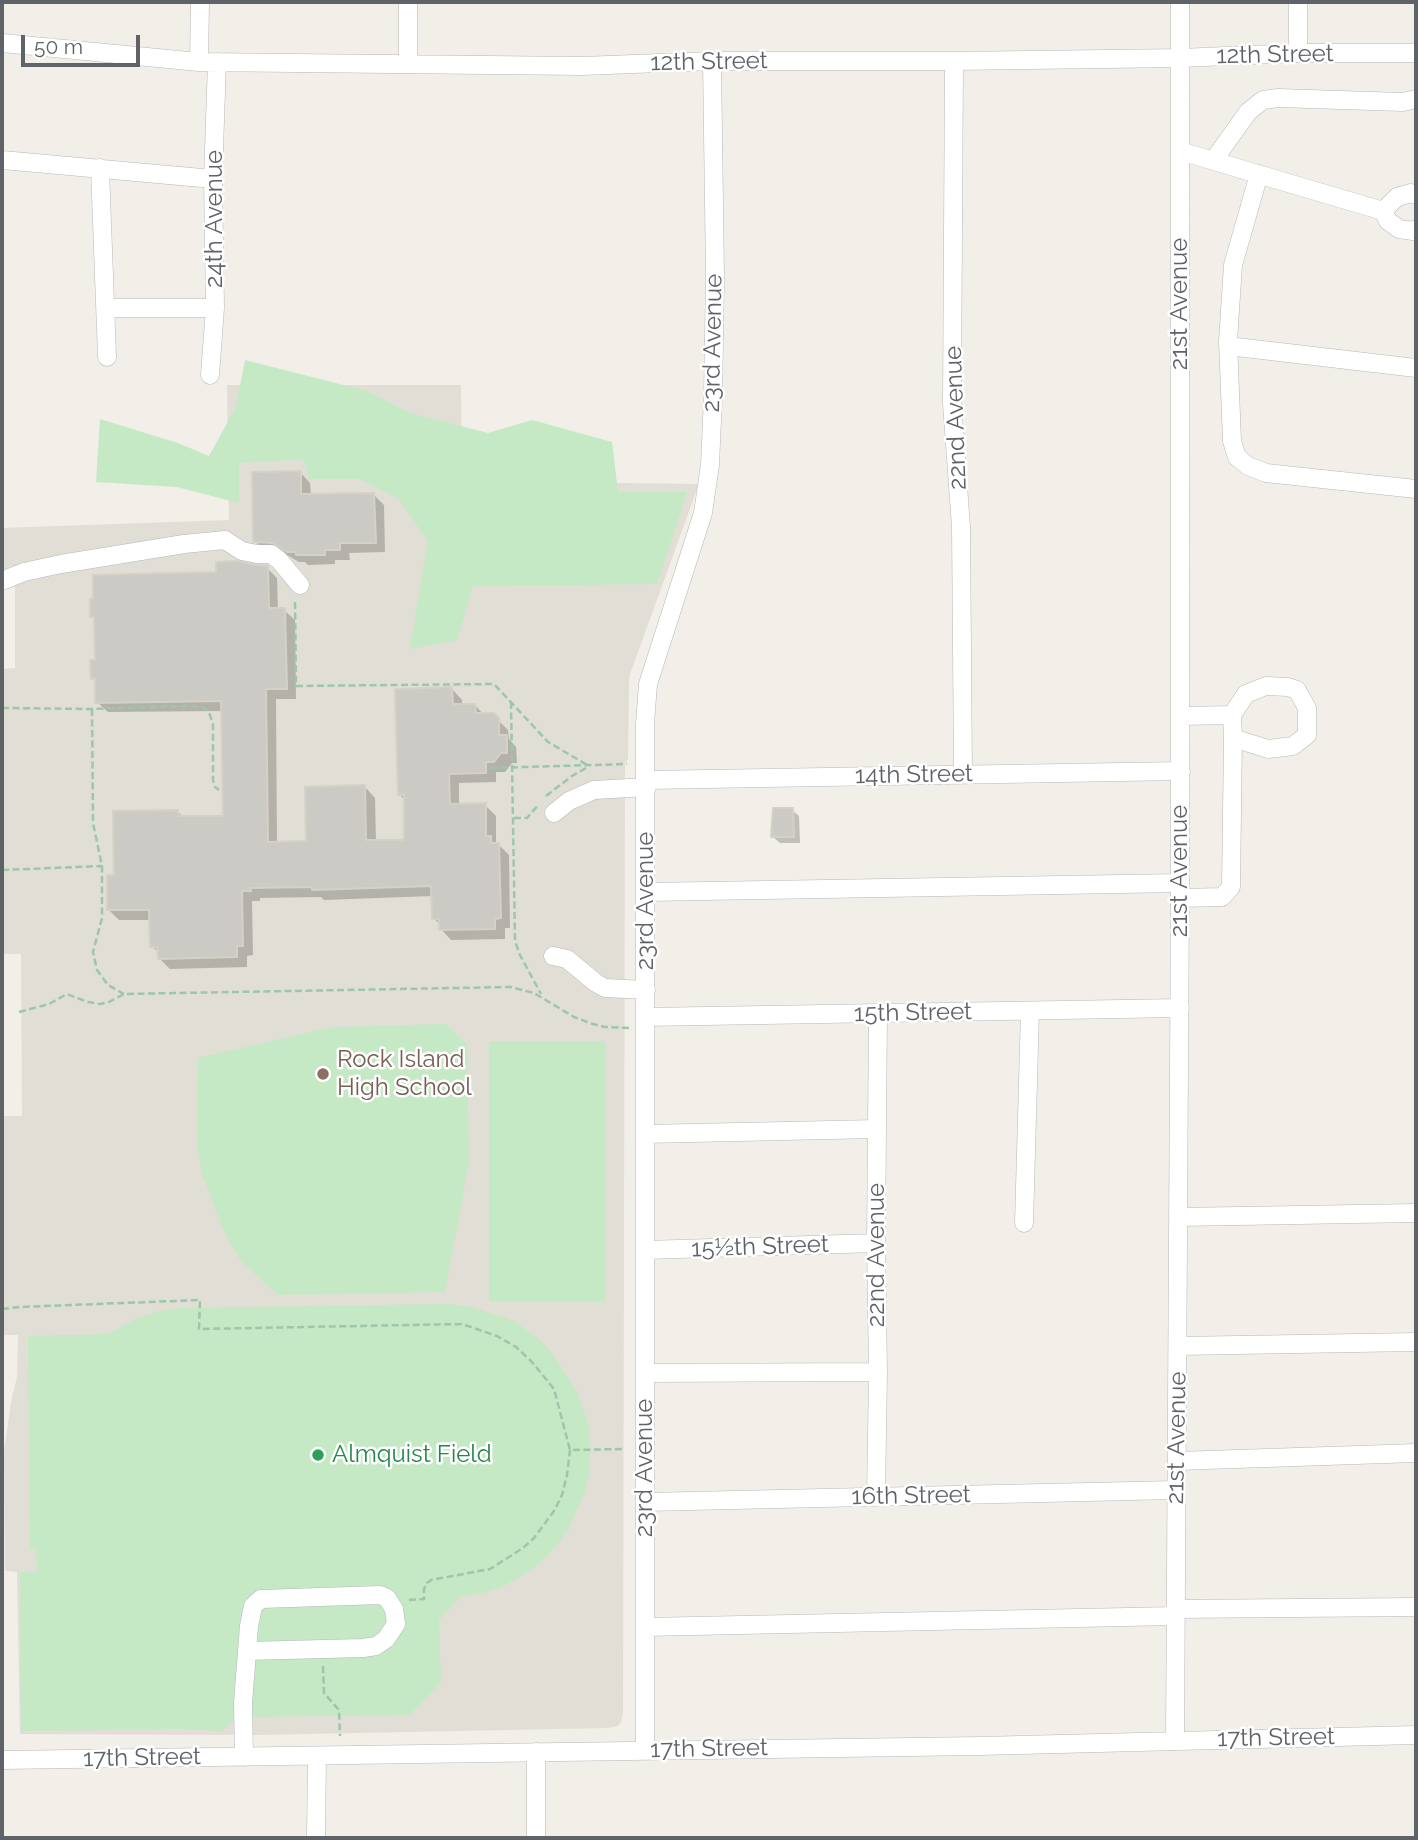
<!DOCTYPE html>
<html>
<head>
<meta charset="utf-8">
<style>
	body { margin:0 }
	#map { position:relative; width:1418px; height:1840px; overflow:hidden; background:#f1efe8; font-family:Raleway,sans-serif }
	canvas { display:block }
	.frame { position:absolute; inset:0; border:4px solid #5f6368; pointer-events:none }
	.scale { position:absolute; left:21px; top:35px; width:119px; height:32px; box-sizing:border-box; border:4px solid #5f6368; border-top:0; padding-left:9px; font-size:21px; line-height:24px; white-space:nowrap; color:#5f6368; -webkit-text-stroke:5px #fff; paint-order:stroke }
</style>
</head>
<body>
<div id="map">
<canvas width="1418" height="1840"></canvas>
<div class="frame"></div>
<div class="scale">50 m</div>
</div>
<script>
const ctx = document.querySelector('canvas').getContext('2d');
ctx.lineJoin = 'round';
function fillPath(path, color) {
  ctx.fillStyle = color;
  ctx.fill(path, 'evenodd');
}
function poly(rows) {
  const path = new Path2D();
  for (const r of rows) {
    path.moveTo(r[0], r[1]);
    for (let i = 2; i < r.length; i += 2) path.lineTo(r[i], r[i + 1]);
  }
  return path;
}
function strokePath(path, color, width, dash) {
  ctx.strokeStyle = color;
  ctx.lineWidth = width;
  ctx.lineCap = dash ? 'butt' : 'round';
  ctx.setLineDash(dash || []);
  ctx.stroke(path);
}
function write(font, color, halo, rows, align = 'center') {
  ctx.font = font + ' Raleway,sans-serif';
  ctx.lineWidth = 5;
  ctx.setLineDash([]);
  ctx.textBaseline = 'middle';
  ctx.strokeStyle = halo;
  ctx.fillStyle = color;
  for (const [text, x, y, turn = 0] of rows) {
    ctx.save();
    ctx.translate(x, y);
    ctx.rotate((+turn || 0) * Math.PI / 180);
    ctx.textAlign = isNaN(turn) ? turn : align;
    if (halo) ctx.strokeText(text, 0, 0);
    ctx.fillText(text, 0, 0);
    ctx.restore();
  }
}
const education = poly([
	[227,385,461,385,462,481,699,484,630,674,629,683,628,759,625,763,623,1713,621,1722,618,1726,608,1728,257,1735,20,1734,17,1572,5,1571,4,1452,11,1402,17,1377,18,1335,2,1335,2,1116,22,1116,21,954,2,954,2,669,15,668,15,588,2,572,2,528,229,520]
]);
const green = poly([
	[245,360,367,391,410,413,488,433,532,420,612,442,618,492,687,492,657,584,473,586,457,640,410,649,428,541,399,499,360,479,309,479,304,459,239,463,239,503,177,487,96,482,100,419,178,443,209,456,236,407],
	[446,1024,467,1044,469,1162,445,1292,278,1295,240,1260,223,1229,202,1174,197,1144,198,1058,333,1027],
	[489,1041,606,1041,606,1301,489,1301],
	[448,1304,472,1307,512,1320,534,1335,550,1350,577,1392,588,1423,590,1436,590,1470,585,1491,569,1528,556,1546,540,1563,523,1575,504,1586,483,1593,460,1597,439,1620,441,1682,409,1715,238,1717,222,1731,178,1729,21,1731,20,1572,37,1571,36,1549,30,1549,28,1336,108,1334,137,1318,160,1311,180,1308]
]);
const shadow = poly([
	[307,2,382,2,382,3,308,3],
	[300,472,310,483,311,496,374,495,384,505,385,552,349,553,350,560,335,560,335,564,308,565,305,562,299,562,284,553,266,551,255,541],
	[266,567,277,578,278,610,284,610,295,620,296,699,276,699,277,844,308,843,365,787,375,798,376,842,406,842,406,801,399,794,452,689,462,700,462,706,475,705,484,715,493,715,508,730,509,739,516,747,517,763,512,763,505,772,496,772,496,782,459,783,459,806,485,805,496,816,496,845,498,844,509,855,510,928,505,928,505,939,451,940,441,929,440,925,434,918,433,896,324,900,321,897,260,898,260,901,252,901,253,955,247,956,247,967,170,969,159,958,159,953,152,946,151,920,119,920,109,910,116,876,177,811,184,818,225,817,223,711,108,712,97,702,97,683,93,679,96,661,96,620,92,616,218,574],
	[792,810,799,816,800,843,780,843,773,837]
]);
const building = poly([
	[301,471,301,494,374,493,376,543,340,543,340,550,325,550,325,555,296,555,296,552,287,552,272,543,253,542,252,472,301,471],
	[237,561,255,565,268,566,269,608,285,608,287,689,266,689,268,842,306,841,305,787,365,785,366,840,404,840,404,795,398,795,395,689,452,687,453,704,475,704,476,713,494,713,499,718,499,735,507,735,507,753,501,753,494,762,486,762,486,773,449,774,450,804,486,803,486,836,491,836,491,843,499,843,501,918,495,919,495,929,439,930,439,919,432,919,431,886,312,890,312,887,250,888,251,891,242,891,243,946,237,946,237,957,158,959,157,947,150,947,149,910,107,910,107,875,114,875,113,811,178,810,178,816,223,816,221,701,95,703,95,679,91,679,90,660,95,660,94,617,90,617,90,599,93,599,93,575,216,572,216,562,237,561],
	[773,808,793,808,794,837,771,837,773,808]
]);
const path = poly([
	[295,602,296,686,494,684,548,742,589,766],
	[511,702,515,941,520,955,541,994],
	[2,708,92,709,190,706,205,708,210,715,213,725,213,780,215,787,219,790],
	[92,709,93,823,102,866,102,918,93,952,97,970,108,985,124,994],
	[490,768,627,764],
	[546,796,572,776,586,768],
	[514,818,527,818,539,804],
	[2,870,102,866],
	[19,1012,49,1004,67,994,88,1002,100,1004,109,1002,124,994,510,987,534,993,574,1017,593,1024,605,1027,629,1028],
	[2,1309,20,1307,200,1300,199,1329,462,1324,497,1336,516,1347,532,1362,554,1389,570,1450,625,1449],
	[409,1600,424,1599,424,1589,427,1583,431,1580,490,1569,523,1548,534,1538,554,1511,562,1495,567,1475,570,1450],
	[323,1666,324,1693,339,1710,340,1736]
]);
const minor = poly([
	[408,2,408,64],
	[2,43,199,62,582,66,712,61,954,61,1180,58,1298,53,1416,53],
	[1298,53,1298,2],
	[954,61,952,403,961,527,963,774],
	[199,62,200,2],
	[1180,151,1383,211],
	[2,160,213,179],
	[1213,161,1248,112,1263,100,1278,98,1403,102,1416,99],
	[100,168,107,357],
	[1259,174,1233,265,1228,341,1232,441,1237,457,1248,466,1266,473,1416,489],
	[1383,211,1388,221,1399,229,1413,231,1416,229],
	[1383,211,1397,197,1411,193,1416,195],
	[106,308,215,308],
	[1228,346,1416,368],
	[210,375,215,308,213,179,217,62],
	[2,581,24,572,61,564,184,544,225,540,242,551,257,554,271,554,279,560,300,585],
	[1232,715,1246,694,1266,686,1288,687,1297,690,1307,708,1307,735,1293,746,1268,749,1233,738],
	[647,780,1181,771],
	[554,813,569,801,594,790,647,787],
	[646,892,1180,883],
	[1180,898,1222,897,1231,887,1233,738,1232,715,1181,716],
	[553,956,567,959,596,983,605,988,646,990],
	[646,1017,1180,1008],
	[645,1134,877,1129],
	[1179,1217,1416,1213],
	[1024,1223,1030,1011],
	[645,1250,876,1243],
	[1178,1346,1416,1342],
	[645,1373,878,1372],
	[1177,1461,1416,1453],
	[876,1496,878,1372,876,1243,878,1013],
	[646,1502,1176,1490],
	[1175,1609,1416,1607],
	[645,1627,1175,1616],
	[1175,1741,1180,898,1180,2],
	[645,1750,645,724,648,684,703,513,710,465,713,397,715,277,712,61],
	[536,1752,536,1838],
	[244,1757,243,1703,249,1626,253,1606,261,1599,380,1595,387,1598,394,1609,396,1624,386,1639,376,1646,363,1648,247,1651],
	[2,1760,980,1746,1416,1735],
	[316,1838,317,1756]
]);
const markers = [
	[323,1074,7,"#8d6e63"],
	[318,1455,7,"#2e9e5b"]
];
const streetNames = [
	["12th Street",1275,55,-1],
	["12th Street",709,62,-1],
	["24th Avenue",215,219,-90],
	["21st Avenue",1180,304,-90],
	["23rd Avenue",713,343,-89],
	["22nd Avenue",956,418,-92],
	["14th Street",914,775,-1],
	["21st Avenue",1180,871,-90],
	["23rd Avenue",646,901,-90],
	["15th Street",913,1013,-1],
	["15½th Street",760,1247,-2],
	["22nd Avenue",877,1255,-90],
	["21st Avenue",1177,1438,-89],
	["23rd Avenue",645,1468,-90],
	["16th Street",911,1496,-1],
	["17th Street",1276,1738,-1],
	["17th Street",709,1749,-1],
	["17th Street",142,1758,-1]
];
const educationNames = [
	["Rock Island",337,1060],
	["High School",337,1088]
];
const leisureNames = [
	["Almquist Field",332,1455]
];
fillPath(education, '#e1ded6');
fillPath(green, '#c5e8c5');
fillPath(shadow, '#0003');
fillPath(building, '#cccac5');
strokePath(building, '#d6d1c6', 2);
strokePath(minor, '#b5b8bc', 19);
strokePath(path, '#9cc7a9', 2.5, [7, 3.5]);
strokePath(minor, '#fff', 18);
for (const [x, y, r, color] of markers) {
  const dot = new Path2D();
  dot.arc(x, y, r, 0, 2 * Math.PI);
  ctx.fillStyle = color;
  ctx.fill(dot);
  strokePath(dot, '#fff', 2.5);
}
write('24px', '#5f6368', '#fff', streetNames);
write('24px', '#785e54', '#fff', educationNames, 'left');
write('24px', '#27864d', '#fff', leisureNames, 'left');
</script>
</body>
</html>
